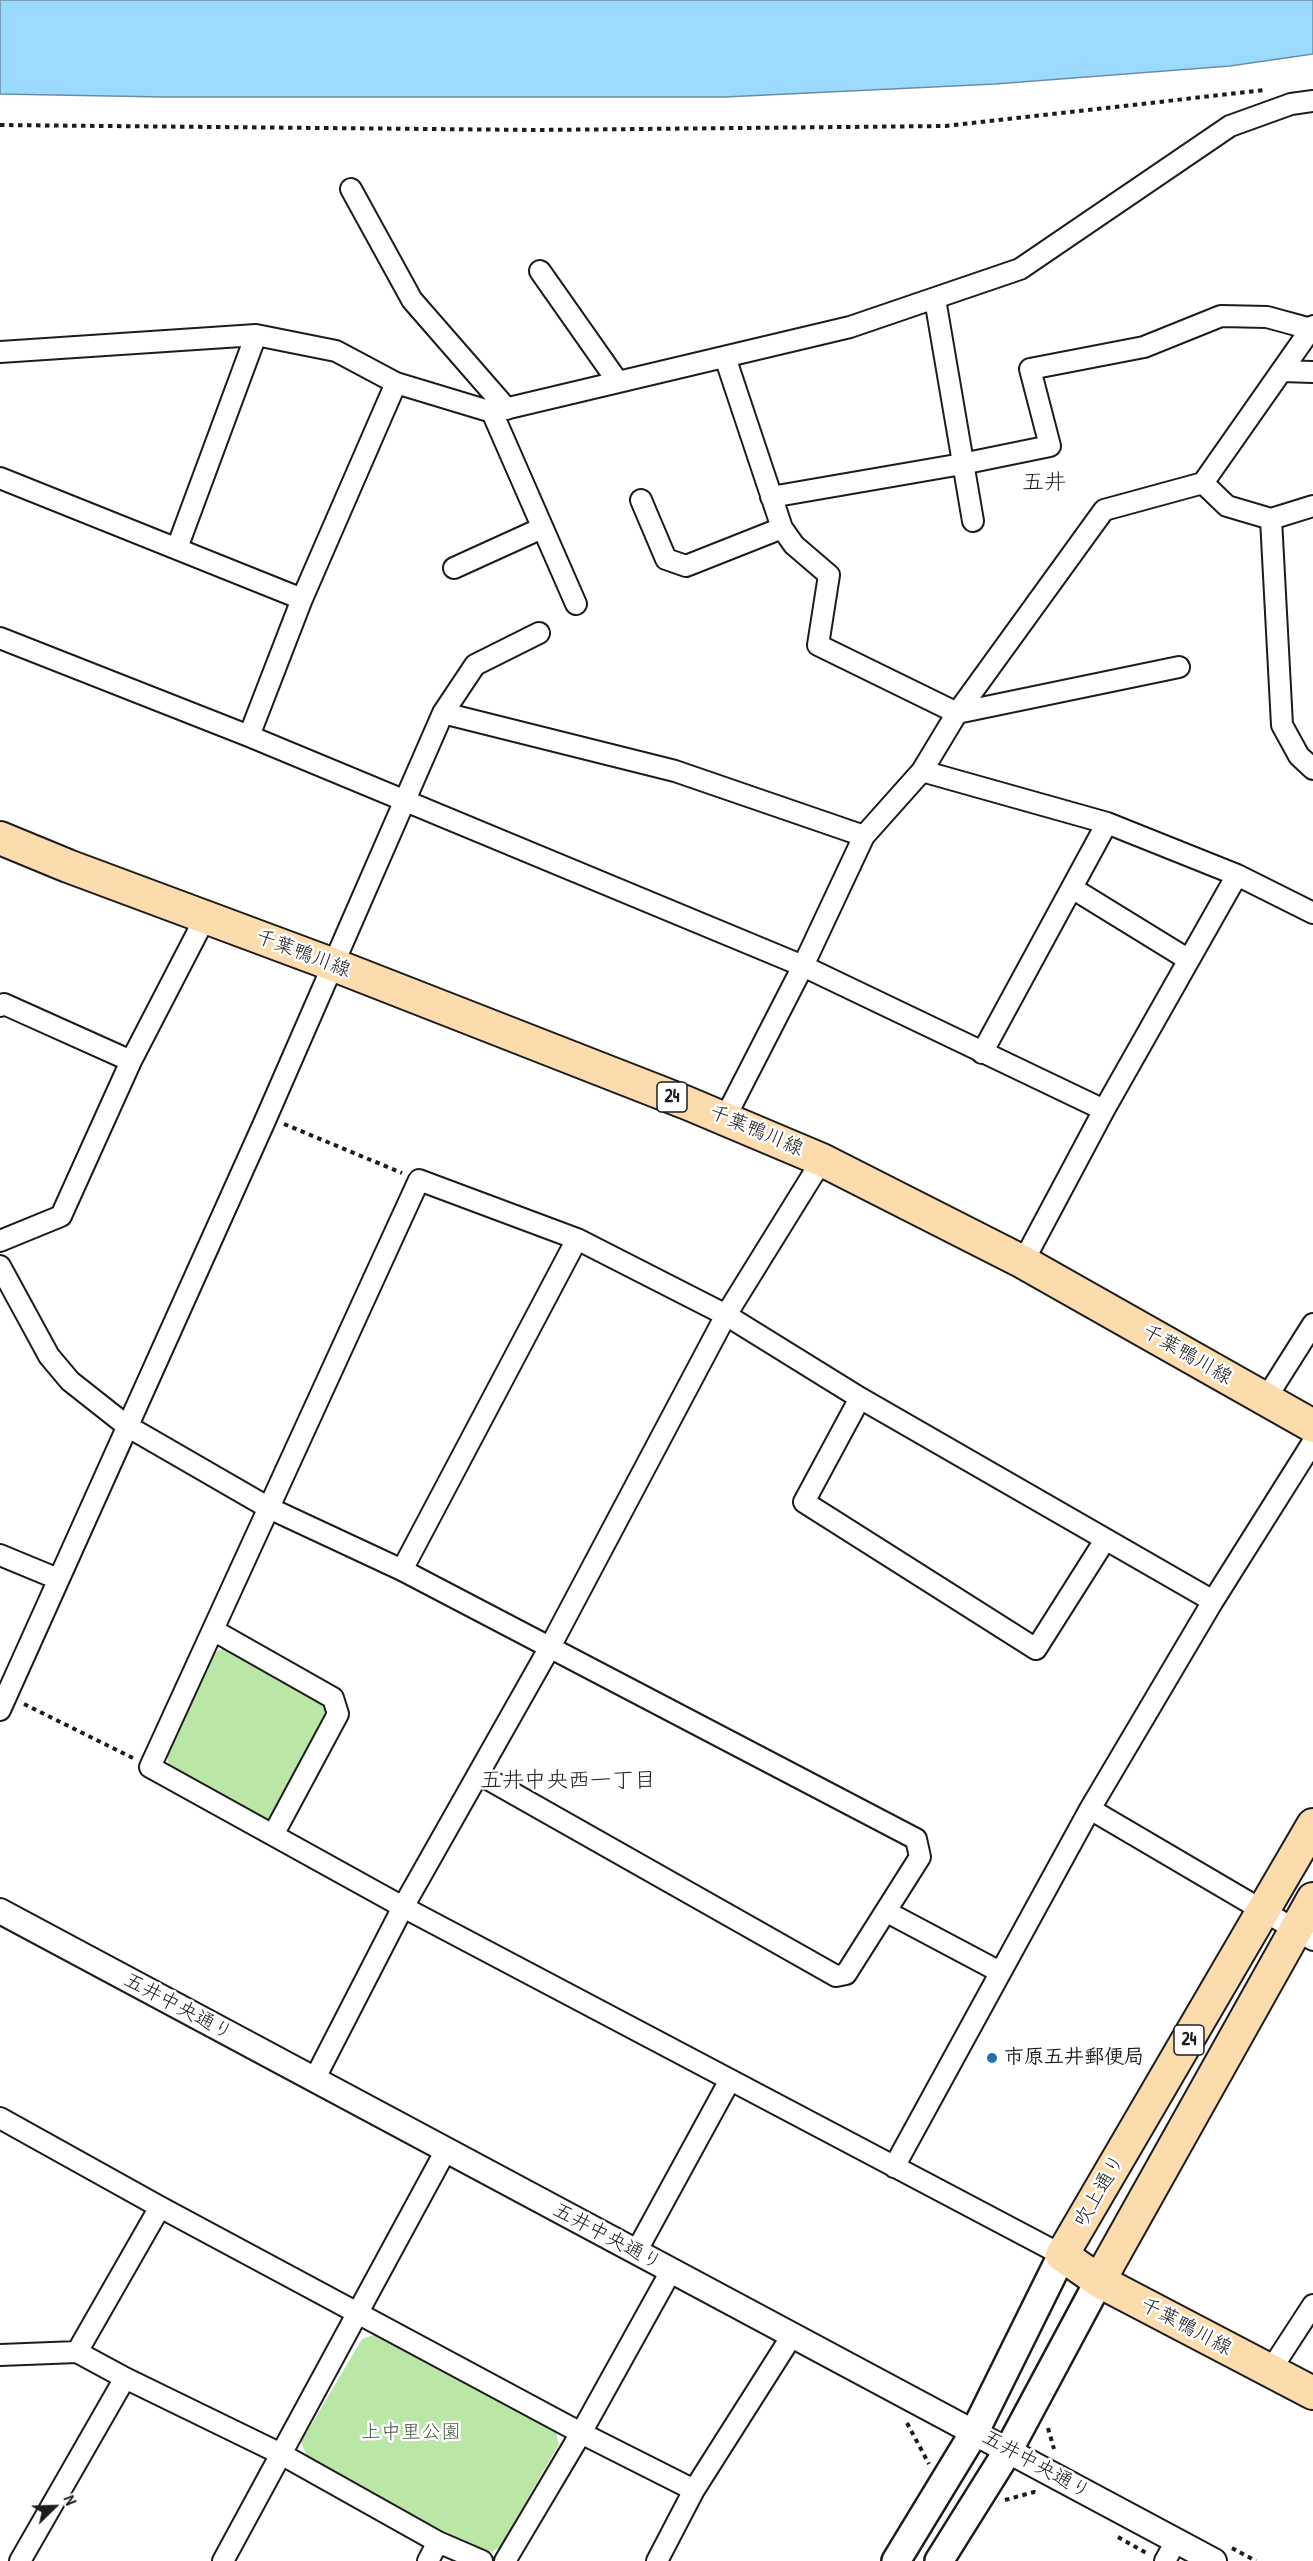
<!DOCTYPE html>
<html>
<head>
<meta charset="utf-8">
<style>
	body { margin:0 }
	#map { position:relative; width:1313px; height:2561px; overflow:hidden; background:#fff; font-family:"Patrick Hand",sans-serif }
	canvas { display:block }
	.north { position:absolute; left:24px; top:2477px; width:60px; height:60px; -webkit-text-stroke:4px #fff; paint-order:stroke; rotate:67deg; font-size:16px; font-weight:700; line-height:24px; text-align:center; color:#1c1c1c }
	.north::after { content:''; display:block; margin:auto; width:21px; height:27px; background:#1c1c1c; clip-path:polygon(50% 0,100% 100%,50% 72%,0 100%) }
</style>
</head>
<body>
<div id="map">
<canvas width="1313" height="2561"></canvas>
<div class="north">N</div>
</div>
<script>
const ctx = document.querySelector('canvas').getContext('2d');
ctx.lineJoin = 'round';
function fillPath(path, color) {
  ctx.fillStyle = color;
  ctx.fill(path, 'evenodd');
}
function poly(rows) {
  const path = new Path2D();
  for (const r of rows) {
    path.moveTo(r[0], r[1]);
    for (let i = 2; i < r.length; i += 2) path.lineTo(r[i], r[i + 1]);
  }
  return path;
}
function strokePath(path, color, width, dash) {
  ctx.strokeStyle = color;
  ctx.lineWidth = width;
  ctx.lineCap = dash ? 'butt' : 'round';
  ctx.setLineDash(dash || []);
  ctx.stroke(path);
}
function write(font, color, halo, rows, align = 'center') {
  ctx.font = font + ' "Patrick Hand","Klee One",sans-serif';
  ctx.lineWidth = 5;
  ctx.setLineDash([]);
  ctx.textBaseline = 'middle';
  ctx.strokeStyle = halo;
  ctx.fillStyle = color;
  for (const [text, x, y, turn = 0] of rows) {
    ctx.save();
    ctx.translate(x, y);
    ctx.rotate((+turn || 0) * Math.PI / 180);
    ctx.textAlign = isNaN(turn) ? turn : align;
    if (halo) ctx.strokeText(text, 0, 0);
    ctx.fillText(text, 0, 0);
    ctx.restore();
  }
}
const green = poly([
	[228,1647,321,1701,327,1717,271,1818,262,1820,169,1766,167,1756,213,1653],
	[377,2334,555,2429,559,2444,499,2548,487,2554,308,2459,301,2442,362,2339]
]);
const water = poly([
	[0,0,1313,0,1313,54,1230,66,995,84,725,97,164,97,0,94,0,0]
]);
const path = poly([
	[0,125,536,130,946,126,1265,90],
	[284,1124,402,1173],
	[24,1704,133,1758],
	[907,2423,929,2464],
	[1048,2428,1054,2449],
	[1005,2500,1034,2492,1037,2493],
	[1118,2537,1148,2554],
	[1232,2548,1256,2561]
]);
const minor = poly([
	[351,189,412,300,507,409],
	[540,271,618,382],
	[935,299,973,521],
	[0,352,256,335,336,351,396,383,492,412,850,327,1020,269,1230,126,1291,104,1313,101],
	[725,357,782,528,794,545,829,575,818,645,957,713,1179,667],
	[1282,371,1313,372],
	[492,412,576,604],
	[0,478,302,599],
	[1203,483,1227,506,1271,519,1313,506],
	[771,497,962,464,1050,446,1030,369,1144,347,1221,316,1267,317,1311,329],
	[641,500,666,559,686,566,782,528],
	[1271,519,1282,725,1299,756,1313,769],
	[177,548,256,335],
	[454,568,542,528],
	[0,638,249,736,803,966,1104,1110],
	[443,713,675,771,864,836],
	[249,736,302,599,396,383],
	[922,771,1107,823,1237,875,1313,913],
	[1072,888,1189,960],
	[0,1006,4,1004,131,1061],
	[982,1053,1107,823],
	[725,1118,803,966,864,836,922,771,957,713,1104,510,1203,483,1313,326],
	[0,1241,61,1216,131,1061,205,918],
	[1023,1262,1104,1110,1237,875],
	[0,1266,49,1356,70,1381,127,1426,269,1508,402,1570,916,1839,920,1857,846,1974,836,1976,479,1774],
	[860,1398,804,1502,1036,1649,1105,1540],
	[1265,1400,1313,1324],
	[0,1555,58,1579],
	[402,1570,577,1239],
	[213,1630,333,1698,338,1714,273,1835],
	[0,1710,264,1123,443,713,475,665,539,633],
	[1090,1809,1313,1940],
	[887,1912,1000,1972],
	[314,2080,403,1907,550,1647,726,1315,822,1160],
	[0,2118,160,2207,581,2433,694,2490],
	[894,2167,1090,1809,1213,1601,1313,1442],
	[636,2252,730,2080],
	[1062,2255,403,1907,150,1767,419,1180,577,1239,726,1315,860,1398,1213,1601],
	[77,2352,160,2207],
	[0,2355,77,2352,125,2378,281,2454,438,2542,482,2561],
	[1270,2371,1313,2305],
	[20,2561,125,2378],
	[223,2561,446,2150],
	[428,2561,438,2542],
	[505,2561,581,2433,671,2271],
	[657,2561,694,2490,793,2334],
	[1165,2561,1176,2541]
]);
const tertiary = poly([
	[0,1911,1214,2561]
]);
const secondary = poly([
	[896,2561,975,2431,1062,2255],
	[939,2561,1009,2449,1099,2281]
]);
const primary = poly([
	[0,838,68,866,334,965,687,1103,822,1160,1023,1262,1313,1426],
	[1313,1825,1062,2255,1099,2281,1313,2393],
	[1099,2281,1313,1899]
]);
const markers = [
	[992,2058,6,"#1f6fb2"]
];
const shields = [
	[672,1097,30],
	[1189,2040,30]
];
const shieldNames = [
	["24",672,1097],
	["24",1189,2040]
];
const streetNames = [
	["千葉鴨川線",303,954,21],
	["千葉鴨川線",756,1131,23],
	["千葉鴨川線",1187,1355,30],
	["五井中央通り",178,2007,28],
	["吹上通り",1100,2191,-60],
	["五井中央通り",607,2237,28],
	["千葉鴨川線",1186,2327,28],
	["五井中央通り",1036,2465,29]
];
const poiNames = [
	["市原五井郵便局",1004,2058]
];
const parkNames = [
	["上中里公園",411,2433]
];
const quarterNames = [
	["五井",1044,483],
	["五井中央西一丁目",568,1781]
];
fillPath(green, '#bae7a6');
fillPath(water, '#9cdafd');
strokePath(water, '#698ea3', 1.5);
strokePath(minor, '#1c1c1c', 24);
strokePath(tertiary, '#1c1c1c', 28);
strokePath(secondary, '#1c1c1c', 32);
strokePath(primary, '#1c1c1c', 36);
strokePath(path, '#1c1c1c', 4, [4.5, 4.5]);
strokePath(minor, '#fff', 20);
strokePath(tertiary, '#fff', 24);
strokePath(secondary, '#fff', 27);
strokePath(primary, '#fcdcac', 32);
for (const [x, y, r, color] of markers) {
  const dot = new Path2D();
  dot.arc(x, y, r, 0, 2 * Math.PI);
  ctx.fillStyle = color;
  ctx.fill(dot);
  strokePath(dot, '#fff', 2);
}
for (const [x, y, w] of shields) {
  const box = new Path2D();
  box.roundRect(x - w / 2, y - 15, w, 30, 4.5);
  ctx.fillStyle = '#fff';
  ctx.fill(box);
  strokePath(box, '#1c1c1c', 1.5);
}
write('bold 18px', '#1c1c1c', null, shieldNames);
write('20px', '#1c1c1c', '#fff', streetNames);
write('bold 20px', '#1c1c1c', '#fff', poiNames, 'left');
write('20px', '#4b5945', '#fff', parkNames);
write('22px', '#1c1c1c', '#fff', quarterNames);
</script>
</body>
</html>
